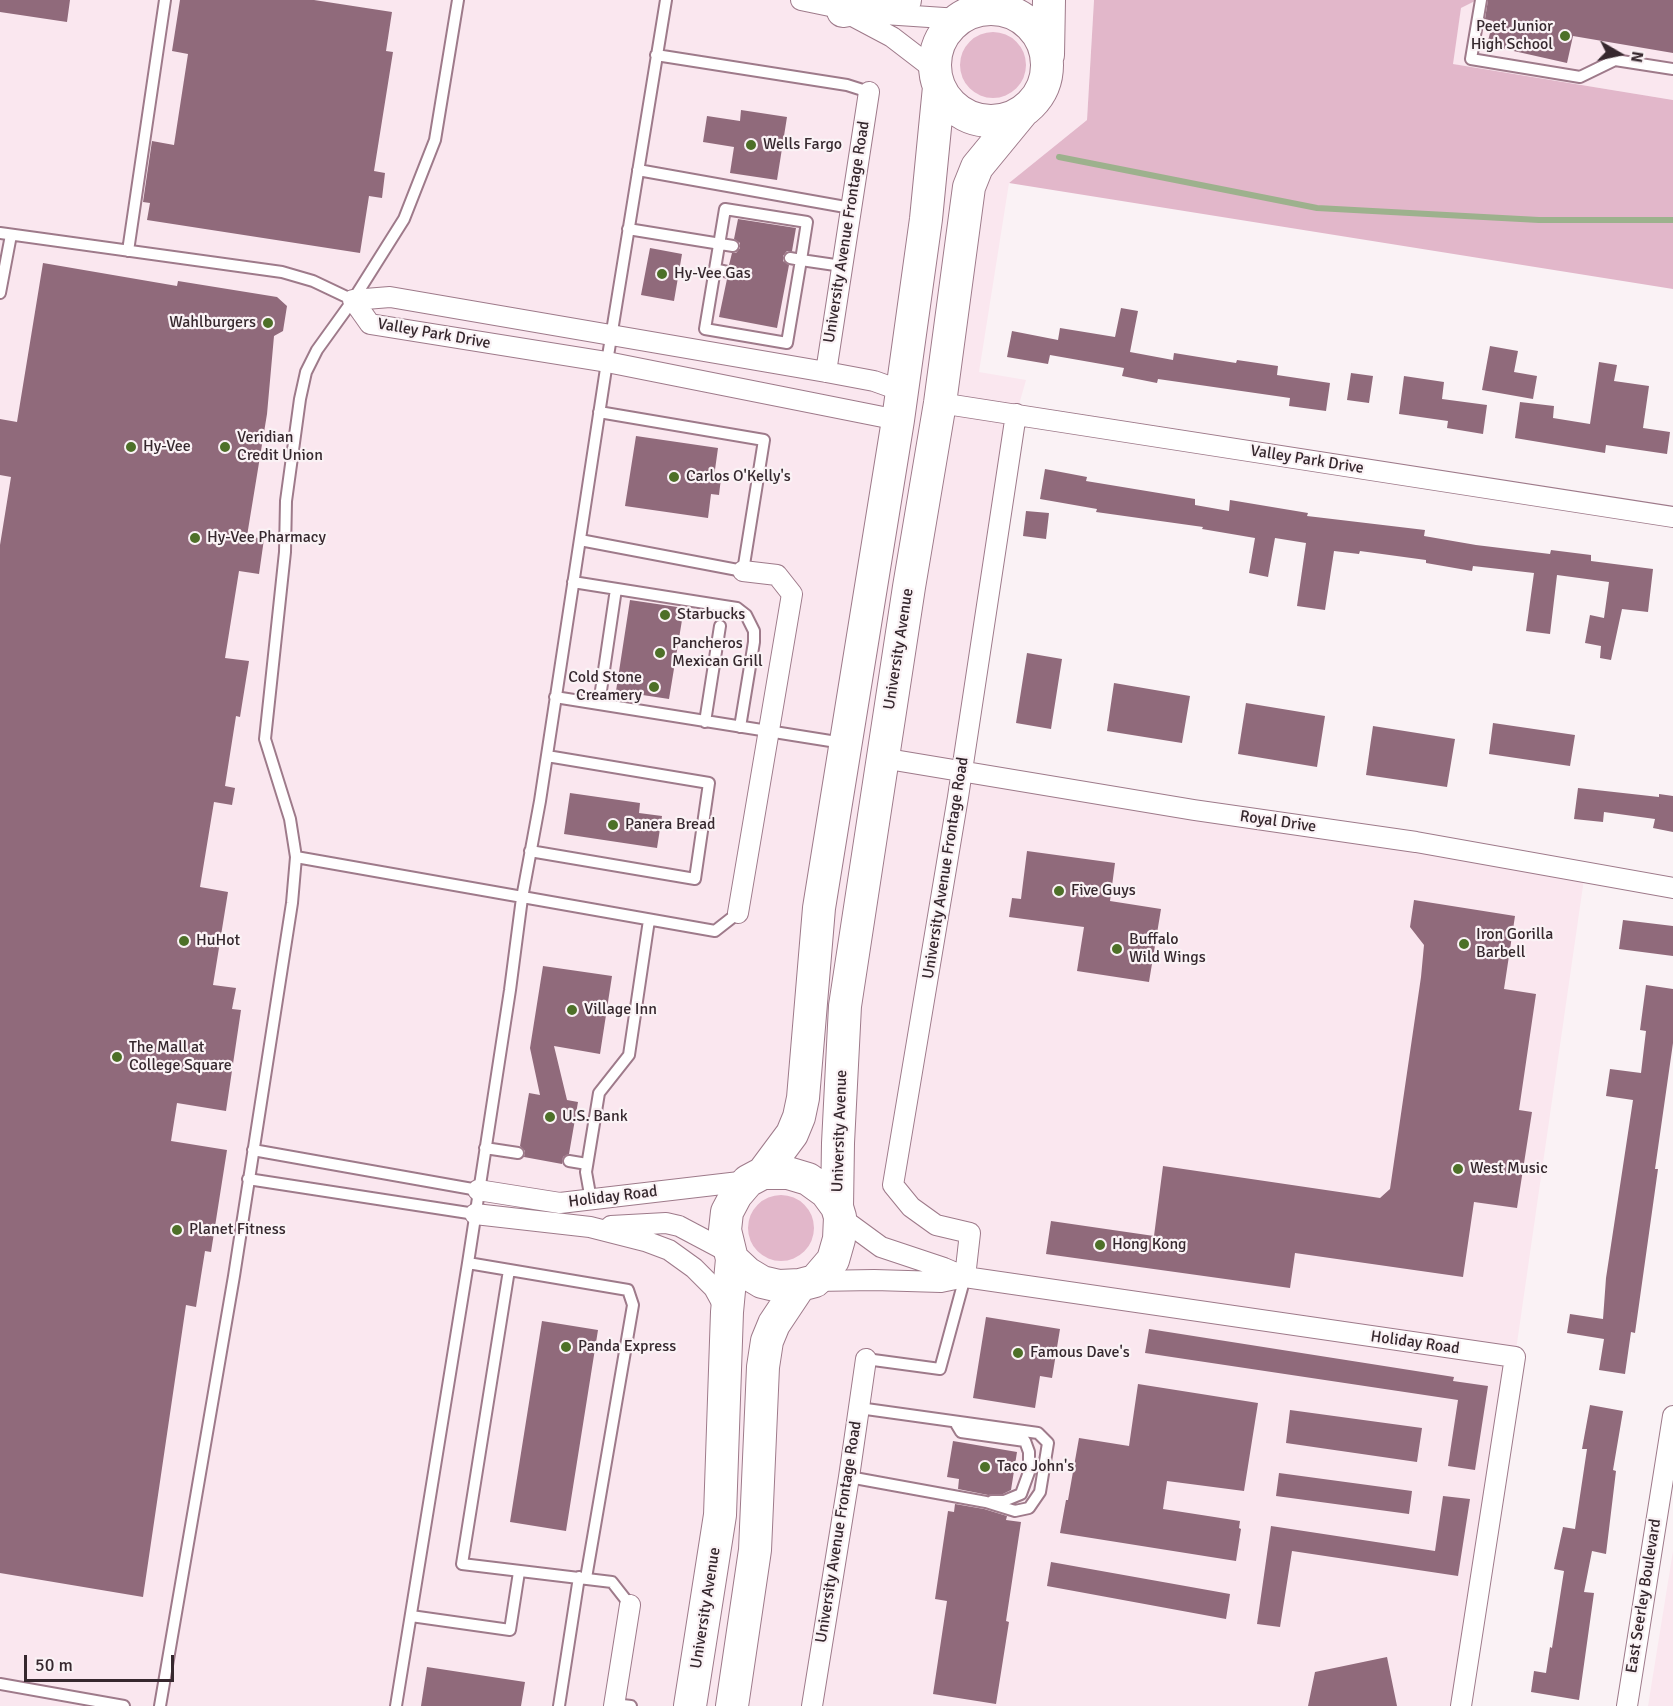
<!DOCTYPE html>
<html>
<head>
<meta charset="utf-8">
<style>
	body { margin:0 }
	#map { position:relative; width:1673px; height:1706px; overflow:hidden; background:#faf2f5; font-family:Signika,sans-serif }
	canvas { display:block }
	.north { position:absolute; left:1589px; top:24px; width:60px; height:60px; -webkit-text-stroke:4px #faf2f5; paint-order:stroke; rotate:99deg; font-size:16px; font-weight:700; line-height:24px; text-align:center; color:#36282e }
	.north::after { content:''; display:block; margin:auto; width:21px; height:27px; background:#36282e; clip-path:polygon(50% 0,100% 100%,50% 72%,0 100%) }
	.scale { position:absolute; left:24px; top:1655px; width:150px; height:27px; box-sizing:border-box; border:3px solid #36282e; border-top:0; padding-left:8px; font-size:18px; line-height:21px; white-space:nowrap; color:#36282e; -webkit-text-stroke:4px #faf2f5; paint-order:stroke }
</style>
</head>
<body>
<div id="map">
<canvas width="1673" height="1706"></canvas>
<div class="north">N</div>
<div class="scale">50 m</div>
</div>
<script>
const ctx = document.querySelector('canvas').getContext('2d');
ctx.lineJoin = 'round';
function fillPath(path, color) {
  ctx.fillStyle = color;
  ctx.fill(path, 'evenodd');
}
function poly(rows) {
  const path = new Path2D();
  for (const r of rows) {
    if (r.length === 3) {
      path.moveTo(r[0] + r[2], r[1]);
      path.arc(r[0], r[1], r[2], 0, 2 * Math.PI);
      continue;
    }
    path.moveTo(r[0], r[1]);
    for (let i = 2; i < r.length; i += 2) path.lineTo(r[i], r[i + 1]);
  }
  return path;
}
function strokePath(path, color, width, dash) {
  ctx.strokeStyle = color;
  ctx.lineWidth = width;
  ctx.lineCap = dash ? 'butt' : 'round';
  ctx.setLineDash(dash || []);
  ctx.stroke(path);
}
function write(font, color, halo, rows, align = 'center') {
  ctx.font = font + ' Signika,sans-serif';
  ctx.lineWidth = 4.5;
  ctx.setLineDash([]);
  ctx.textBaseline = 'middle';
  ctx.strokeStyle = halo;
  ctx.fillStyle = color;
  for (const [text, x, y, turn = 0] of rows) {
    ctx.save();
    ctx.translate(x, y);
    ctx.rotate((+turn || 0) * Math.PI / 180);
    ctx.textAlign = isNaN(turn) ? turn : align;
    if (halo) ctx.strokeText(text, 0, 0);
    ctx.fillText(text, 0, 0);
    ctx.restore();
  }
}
const built = poly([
	[0,0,1094,0,1087,120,1009,183,979,372,1026,380,1016,415,962,771,1585,872,1515,1357,1461,1706,0,1706],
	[1477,0,1673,0,1673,100,1452,64,1461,8],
	[1673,1551,1673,1706,1648,1706]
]);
const green = poly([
	[1094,0,1477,0,1461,8,1453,64,1673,100,1673,289,1009,183,1087,120],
	[993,65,33],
	[781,1228,33]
]);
const stream = poly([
	[1059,157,1317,208,1539,220,1673,220]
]);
const building = poly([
	[0,0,70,0,67,22,0,12],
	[180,0,314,0,392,12,386,51,393,52,374,171,385,173,382,198,369,196,360,253,147,220,150,203,143,202,152,141,174,145,188,54,172,51],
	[1488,0,1673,0,1673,53,1573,36,1567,63,1487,45,1493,21,1485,19],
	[741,110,787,117,777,180,730,173,734,147,703,142,707,116,740,121],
	[738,219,796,228,792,251,787,251,783,256,783,261,789,265,777,328,719,317,727,279,733,277,735,273,733,267,729,265,732,253,736,253,740,248,740,243,734,239],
	[650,248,682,254,674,301,641,295],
	[43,263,177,286,178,281,277,297,287,306,283,331,274,336,267,414,247,536,264,539,259,574,239,571,225,658,249,661,240,717,236,716,225,786,235,788,232,805,214,802,200,887,228,892,213,985,236,988,232,1009,241,1010,226,1111,177,1103,171,1141,227,1150,211,1252,205,1251,196,1307,186,1305,143,1597,0,1573,0,545,11,477,0,475,0,419,17,422],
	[1121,308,1138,311,1130,352,1173,360,1174,353,1236,363,1237,360,1278,366,1277,375,1330,383,1326,411,1289,406,1290,398,1158,379,1157,383,1122,376,1124,368,1050,355,1048,364,1007,357,1012,331,1058,340,1060,328,1115,337],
	[1490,346,1518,351,1514,372,1537,376,1533,399,1482,390],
	[1599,362,1617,365,1614,381,1649,386,1643,428,1670,432,1667,454,1606,445,1605,453,1515,438,1520,402,1554,406,1553,418,1590,424],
	[1351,373,1373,376,1369,403,1347,400],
	[1404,376,1444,382,1442,399,1487,405,1483,434,1447,428,1448,421,1399,414],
	[636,436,718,448,714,477,721,478,719,495,711,494,708,518,625,506],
	[1045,469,1087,477,1086,481,1195,499,1195,505,1229,511,1230,500,1308,513,1307,516,1425,530,1424,536,1476,545,1550,554,1551,550,1591,555,1591,561,1653,569,1648,612,1622,609,1611,660,1600,658,1601,646,1585,643,1590,615,1604,618,1609,582,1557,575,1550,634,1526,631,1534,573,1473,566,1472,571,1426,563,1426,560,1360,551,1359,554,1334,551,1325,610,1297,606,1306,543,1275,538,1268,577,1249,573,1255,538,1202,529,1203,527,1096,512,1097,509,1040,499],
	[1026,511,1049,513,1046,539,1023,536],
	[630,600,684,608,669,699,616,691],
	[1027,653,1062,659,1051,729,1016,723],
	[1114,683,1190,696,1182,743,1107,731],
	[1246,703,1325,716,1317,767,1238,754],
	[1493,723,1575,735,1570,766,1489,754],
	[1373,726,1455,739,1447,787,1366,775],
	[1578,788,1659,797,1659,794,1673,796,1673,832,1653,828,1655,819,1604,812,1603,822,1574,819],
	[570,793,640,803,639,813,662,816,657,848,564,834],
	[1027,851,1115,863,1110,901,1161,909,1149,982,1077,971,1084,927,1009,917,1012,898,1021,899],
	[1414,900,1515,916,1504,989,1536,994,1519,1110,1532,1112,1517,1208,1474,1202,1463,1277,1295,1253,1290,1288,1046,1254,1051,1221,1154,1236,1163,1166,1380,1198,1390,1189,1421,977,1424,945,1410,927],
	[1623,920,1673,926,1673,956,1619,949],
	[543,966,612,976,600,1054,554,1046,567,1100,578,1102,569,1154,563,1157,562,1164,524,1157,525,1151,520,1146,529,1093,540,1095,530,1048],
	[1646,985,1673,989,1673,1043,1655,1169,1658,1169,1635,1333,1631,1332,1625,1374,1599,1370,1604,1339,1567,1333,1570,1314,1603,1319,1606,1278,1633,1100,1606,1096,1610,1069,1641,1073,1646,1031,1640,1030],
	[986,1317,1060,1329,1052,1378,1040,1376,1035,1408,973,1398],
	[542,1321,598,1330,566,1531,510,1522],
	[1149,1329,1454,1377,1453,1381,1488,1386,1475,1470,1448,1466,1458,1400,1145,1353],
	[1138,1384,1258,1403,1244,1491,1167,1481,1163,1509,1240,1521,1239,1528,1241,1529,1236,1561,1060,1533,1066,1500,1068,1500,1079,1438,1129,1446],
	[1590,1405,1623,1411,1613,1470,1616,1471,1606,1554,1592,1551,1584,1592,1594,1593,1579,1700,1531,1692,1534,1671,1546,1673,1550,1647,1552,1648,1564,1571,1554,1569,1563,1527,1575,1529,1587,1449,1582,1449],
	[1290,1410,1422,1428,1417,1462,1286,1443],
	[953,1441,1017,1452,1011,1490,1003,1494,988,1495,958,1489,959,1479,947,1477],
	[1279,1473,1412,1491,1409,1514,1276,1496],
	[1443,1496,1470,1499,1458,1576,1292,1551,1280,1627,1257,1624,1271,1526,1435,1551],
	[955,1504,984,1509,1007,1516,1006,1520,1021,1522,1006,1621,1009,1622,996,1704,933,1694,947,1601,935,1599,948,1511,954,1512],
	[1051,1562,1230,1594,1226,1619,1047,1586],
	[1387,1657,1397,1706,1308,1706,1315,1672],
	[427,1667,525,1682,521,1706,421,1706]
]);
const service = poly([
	[1481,0,1471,59,1580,77,1615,60,1673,69],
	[656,55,847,85,869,92],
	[638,170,851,208],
	[628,229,733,246],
	[0,233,282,272,313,281,353,300],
	[128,251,165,0],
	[790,258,801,260,787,343,705,329,725,209,807,222,801,260,842,266],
	[715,269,728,272],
	[0,293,11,235],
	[580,540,743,571,764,440,599,412],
	[573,582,724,606,737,608,746,615,754,631,754,642,740,727],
	[555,697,843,743],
	[599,704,616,589],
	[705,722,720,626],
	[530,851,695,879,709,783,547,756],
	[296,857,715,931,738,913],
	[485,1148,518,1153],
	[253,1150,478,1190],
	[569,1161,587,1164],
	[248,1179,475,1214],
	[591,1200,586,1172,599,1093,629,1055,649,920],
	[468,1263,628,1290,633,1305,586,1578],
	[509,1270,462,1564,612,1582,630,1605],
	[866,1359,940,1369,965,1277],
	[955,1422,961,1432,1025,1441,1029,1452,1029,1472,1021,1494,1004,1501,992,1501],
	[849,1477,986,1502,1015,1511,1029,1508,1040,1492,1048,1443,1038,1433,859,1408],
	[411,1616,510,1630,519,1572],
	[0,1684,124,1706],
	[614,1704,631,1706],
	[160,1706,234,1276,292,903,296,857,290,819,265,739,285,552,286,501,300,399,306,372,317,350,353,300,404,219,435,140,458,0],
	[396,1706,468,1263,510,990,522,898,540,801,607,362,666,0],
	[559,1706,579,1577]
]);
const minor = poly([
	[801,0,854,11],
	[843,11,892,37,935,70],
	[884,14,959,19],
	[353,300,370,324,607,362,898,420],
	[353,300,390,297,826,372,874,381,902,391],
	[826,372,869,92],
	[940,403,1673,517],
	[882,758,1194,810,1416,842,1673,888],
	[738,913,792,594,777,575,743,571],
	[478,1190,560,1203,748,1181],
	[475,1214,590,1227,645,1241,669,1250,694,1268,714,1288,726,1310],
	[840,1217,881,1247,944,1268,965,1277,1515,1357,1461,1706],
	[611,1226,666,1223,679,1226,730,1253],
	[965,1277,970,1233,936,1225,911,1207,893,1185,958,797,1016,414],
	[815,1281,874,1280,941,1282,965,1277],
	[614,1706,630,1605],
	[812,1706,849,1477,866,1359],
	[1627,1706,1673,1416]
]);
const primary = poly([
	[991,65,56],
	[843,11,905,0],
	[1048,55,1049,0],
	[763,1173,792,1134,799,1117,803,1098,819,908,898,420,926,219,939,87],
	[763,1173,788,1173,808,1179,826,1192,837,1207,840,1217,839,1239,833,1260,815,1281,800,1285,779,1286,762,1282,747,1273,732,1259,725,1230,727,1212,736,1195,748,1181,763,1173],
	[837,1207,838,1143,845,1006,909,587,940,403,969,187,977,167,1023,111],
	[690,1706,720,1515,727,1312,732,1259],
	[732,1706,755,1550,763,1367,767,1341,774,1324,800,1285]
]);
const markers = [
	[1565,36,6,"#4d7028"],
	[751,145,6,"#4d7028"],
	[662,274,6,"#4d7028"],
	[268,323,6,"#4d7028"],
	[131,447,6,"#4d7028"],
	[225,447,6,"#4d7028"],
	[674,477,6,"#4d7028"],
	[195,538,6,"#4d7028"],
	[665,615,6,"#4d7028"],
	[660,653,6,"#4d7028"],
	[654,687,6,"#4d7028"],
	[613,825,6,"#4d7028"],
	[1059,891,6,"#4d7028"],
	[184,941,6,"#4d7028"],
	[1464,944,6,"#4d7028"],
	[1117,949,6,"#4d7028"],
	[572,1010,6,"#4d7028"],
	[117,1057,6,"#4d7028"],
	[550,1117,6,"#4d7028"],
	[1458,1169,6,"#4d7028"],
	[177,1230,6,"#4d7028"],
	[1100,1245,6,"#4d7028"],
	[566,1347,6,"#4d7028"],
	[1018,1353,6,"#4d7028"],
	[985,1467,6,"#4d7028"]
];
const poiNames = [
	["Peet Junior",1553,27,"right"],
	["High School",1553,45,"right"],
	["Wells Fargo",763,145],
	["Hy-Vee Gas",674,274],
	["Wahlburgers",256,323,"right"],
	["Veridian",237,438],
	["Credit Union",237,456],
	["Hy-Vee",143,447],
	["Carlos O'Kelly's",686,477],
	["Hy-Vee Pharmacy",207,538],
	["Starbucks",677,615],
	["Pancheros",672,644],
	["Mexican Grill",672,662],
	["Cold Stone",642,678,"right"],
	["Creamery",642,696,"right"],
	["Panera Bread",625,825],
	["Five Guys",1071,891],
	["Iron Gorilla",1476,935],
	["Barbell",1476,953],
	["Buffalo",1129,940],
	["Wild Wings",1129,958],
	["HuHot",196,941],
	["Village Inn",584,1010],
	["The Mall at",129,1048],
	["College Square",129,1066],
	["U.S. Bank",562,1117],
	["West Music",1470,1169],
	["Planet Fitness",189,1230],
	["Hong Kong",1112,1245],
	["Panda Express",578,1347],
	["Famous Dave's",1030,1353],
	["Taco John's",997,1467]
];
const streetNames = [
	["University Avenue Frontage Road",847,232,-81],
	["Valley Park Drive",434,334,10],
	["Valley Park Drive",1307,460,9],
	["University Avenue",899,649,-81],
	["Royal Drive",1278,822,8],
	["University Avenue Frontage Road",946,868,-81],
	["University Avenue",840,1131,-88],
	["Holiday Road",613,1197,-7],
	["Holiday Road",1415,1343,8],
	["University Avenue Frontage Road",839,1532,-81],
	["East Seerley Boulevard",1644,1596,-81],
	["University Avenue",706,1608,-81]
];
fillPath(built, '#fae7ef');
fillPath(green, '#e2b7ca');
strokePath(stream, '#9db18d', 6);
fillPath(building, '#906a7b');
strokePath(service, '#9e7a8a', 14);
strokePath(minor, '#9e7a8a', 22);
strokePath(primary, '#9e7a8a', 34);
strokePath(service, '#fff', 10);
strokePath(minor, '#fff', 20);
strokePath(primary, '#fff', 32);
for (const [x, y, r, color] of markers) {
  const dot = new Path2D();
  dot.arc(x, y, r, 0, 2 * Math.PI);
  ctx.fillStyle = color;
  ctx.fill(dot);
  strokePath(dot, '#faf2f5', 2);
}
write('16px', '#36282e', '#faf2f5', poiNames, 'left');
write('16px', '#36282e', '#faf2f5', streetNames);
</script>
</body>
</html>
